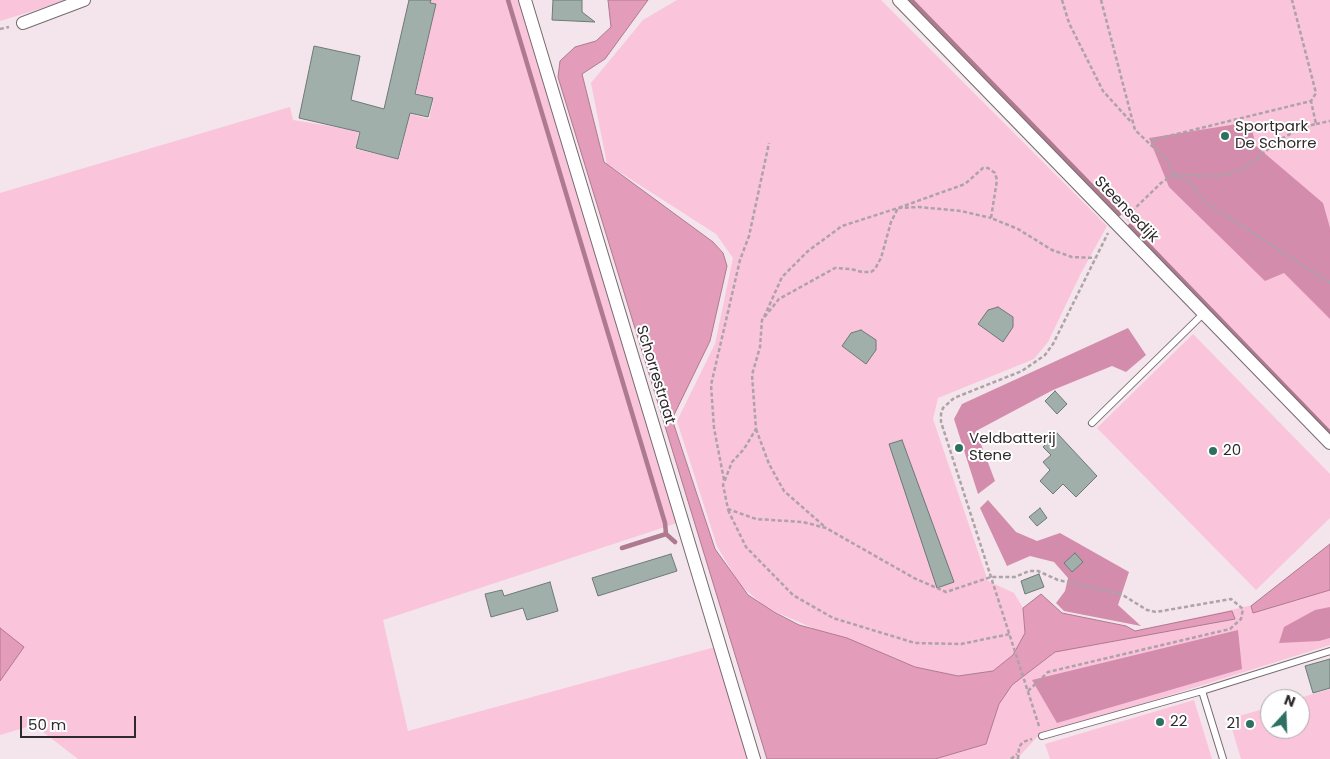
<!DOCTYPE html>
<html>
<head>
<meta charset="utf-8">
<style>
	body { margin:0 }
	#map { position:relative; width:1330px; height:759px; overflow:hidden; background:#f3e5eb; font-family:Poppins,sans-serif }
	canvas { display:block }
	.north { position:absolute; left:1260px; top:689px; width:50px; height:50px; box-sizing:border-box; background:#fff; border:1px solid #acaaab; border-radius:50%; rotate:20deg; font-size:14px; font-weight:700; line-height:20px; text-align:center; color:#2f2a2c }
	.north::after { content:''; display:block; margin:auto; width:18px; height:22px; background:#2d7062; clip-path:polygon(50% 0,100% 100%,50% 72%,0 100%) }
	.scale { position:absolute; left:20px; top:716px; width:116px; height:22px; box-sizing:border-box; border:2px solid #2f2a2c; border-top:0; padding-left:6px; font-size:15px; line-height:18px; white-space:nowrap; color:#2f2a2c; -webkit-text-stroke:4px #fff; paint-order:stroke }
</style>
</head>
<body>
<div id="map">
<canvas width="1330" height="759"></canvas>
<div class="north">N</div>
<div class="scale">50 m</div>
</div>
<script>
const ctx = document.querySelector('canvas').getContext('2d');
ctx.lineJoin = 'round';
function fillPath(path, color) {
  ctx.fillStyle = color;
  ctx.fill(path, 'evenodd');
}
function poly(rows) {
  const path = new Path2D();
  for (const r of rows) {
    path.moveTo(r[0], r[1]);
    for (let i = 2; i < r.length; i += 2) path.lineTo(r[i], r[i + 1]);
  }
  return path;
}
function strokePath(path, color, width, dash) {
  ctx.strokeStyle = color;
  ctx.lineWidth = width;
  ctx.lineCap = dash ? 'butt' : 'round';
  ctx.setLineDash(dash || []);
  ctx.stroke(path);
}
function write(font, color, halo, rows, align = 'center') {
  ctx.font = font + ' Poppins,sans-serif';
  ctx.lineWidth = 4;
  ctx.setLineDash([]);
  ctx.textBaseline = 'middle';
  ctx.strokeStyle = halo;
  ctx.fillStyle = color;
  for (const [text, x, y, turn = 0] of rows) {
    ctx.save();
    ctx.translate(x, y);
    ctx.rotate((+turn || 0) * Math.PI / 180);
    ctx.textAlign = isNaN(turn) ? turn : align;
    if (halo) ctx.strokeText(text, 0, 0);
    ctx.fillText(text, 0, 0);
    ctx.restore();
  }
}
const green = poly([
	[0,0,68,0,0,21],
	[431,0,520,0,677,523,383,620,408,731,715,647,749,759,78,759,34,725,0,735,0,193,290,107,293,120,359,131,355,149,399,159,410,114,429,119,434,98,416,93,436,4,431,3],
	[677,0,881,0,1107,226,1081,273,1048,342,1034,359,938,398,933,419,988,581,1014,593,1023,608,1025,633,1013,655,993,671,958,676,915,667,847,638,815,629,767,608,740,585,717,546,677,421,715,344,733,258,716,234,607,164,591,83,643,20],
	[914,0,1330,0,1330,431],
	[1193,334,1330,474,1330,518,1256,590,1097,428],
	[1330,588,1330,645,1037,737,1017,759,935,759,986,744,999,704,1012,685,1055,652,1135,631],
	[1330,689,1330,759,1241,759,1229,719,1270,707,1270,729,1300,729,1300,699,1296,699],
	[1194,700,1212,759,1050,759,1045,744]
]);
const forest = poly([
	[1250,122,1256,146,1323,203,1330,228,1330,319,1284,273,1265,281,1169,187,1149,138],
	[1128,328,1146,355,1126,372,1112,366,1053,390,976,431,995,481,978,494,954,419,962,404],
	[988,500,1016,532,1037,541,1060,533,1129,572,1118,605,1141,626,1064,611,1056,603,1065,591,1068,578,1054,562,1030,556,1007,566,980,508],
	[1330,607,1330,638,1319,641,1279,643,1284,627,1315,610],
	[1238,630,1242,669,1057,723,1032,680]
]);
const water = poly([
	[608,0,648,0,605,59,582,74,604,162,713,242,723,253,727,266,710,341,672,419,715,549,748,595,774,612,799,625,847,638,915,667,958,676,993,671,1013,655,1025,633,1023,608,1041,594,1062,613,1126,626,1135,631,1232,611,1235,619,1055,652,1012,685,999,704,986,744,935,759,767,759,558,77,560,61,575,47,596,41,611,27,608,0],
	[1330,544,1330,590,1253,613,1251,606,1330,544],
	[0,628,24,647,0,681,0,628]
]);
const stream = poly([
	[508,0,665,523,666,534],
	[911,0,1119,214],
	[1130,226,1330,433],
	[622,548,666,534,675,542]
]);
const building = poly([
	[409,0,431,0,430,3,436,4,415,94,433,98,428,117,410,113,398,159,356,148,360,132,299,118,314,46,360,56,351,100,384,109,409,0],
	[553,0,582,0,582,12,595,22,552,20,553,0],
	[998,307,1013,317,1013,327,1003,342,978,324,988,310,998,307],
	[861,330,876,340,876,350,866,364,842,346,851,333,861,330],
	[1055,391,1067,404,1057,414,1045,401,1055,391],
	[1057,433,1097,476,1076,497,1063,484,1053,494,1040,481,1050,470,1043,462,1051,455,1043,447,1057,433],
	[902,440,954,582,937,588,889,444,902,440],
	[1040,508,1047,518,1037,526,1029,517,1040,508],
	[1075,553,1083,562,1072,572,1064,563,1075,553],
	[671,554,677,571,598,596,592,578,671,554],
	[1039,574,1044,587,1025,594,1021,581,1039,574],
	[550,582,558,611,527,620,523,608,491,617,485,594,502,590,504,596,550,582],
	[1330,659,1330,688,1313,693,1305,666,1330,659]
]);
const path = poly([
	[1062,0,1069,23,1103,91,1132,123],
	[1101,0,1135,130,1169,162,1173,175,1191,183,1205,202,1330,283],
	[0,29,9,27],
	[1316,124,1330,121],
	[1152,147,1152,140,1311,101,1316,93,1292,0],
	[1127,216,1161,183,1173,175,1218,176,1233,173,1248,166,1279,140,1303,127,1316,124,1311,101],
	[764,317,782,277,808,251,842,226,898,208,919,207,961,211,991,218],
	[756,429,769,464,784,491,825,527],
	[724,480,714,428,711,385,740,260,749,236,769,143],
	[728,510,746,547,793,595,833,618,915,643,961,644,1010,634],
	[1028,691,1048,672,1230,629,1241,619,1243,609,1231,599,1156,612,1147,610,1121,594,1058,580,1038,571,1029,571,1015,577,991,577,946,592,914,578,826,528,803,522,756,519,728,509,723,485,732,462,744,449,756,429,752,375,760,347,762,320,779,299,835,268,851,269,862,272,871,272,875,269,881,258,891,222,898,208,965,184,983,168,988,168,995,173,997,180,991,218,1018,229,1052,250,1072,257,1095,258],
	[1039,726,941,422,941,414,943,408,954,398,1022,371,1045,355,1053,344,1108,233],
	[1011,759,1017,754],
	[1018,759,1019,747,1023,742,1032,739]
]);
const service = poly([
	[1092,423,1204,313],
	[1042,736,1202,691],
	[1223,759,1202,691,1330,651]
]);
const minor = poly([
	[525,0,754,759],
	[899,0,1330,443],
	[23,23,84,0]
]);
const markers = [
	[1225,136,5,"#2d7062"],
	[959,448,5,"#2d7062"],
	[1213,451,5,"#2d7062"],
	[1160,722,5,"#2d7062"],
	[1250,724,5,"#2d7062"]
];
const poiNames = [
	["Sportpark",1235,127],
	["De Schorre",1235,144],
	["Veldbatterij",969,439],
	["Stene",969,456],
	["20",1223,451],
	["22",1170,722],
	["21",1240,724,"right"]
];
const streetNames = [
	["Steensedijk",1126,210,46],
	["Schorrestraat",655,375,73]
];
fillPath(green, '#fac4db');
fillPath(forest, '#d38cac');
fillPath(water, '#e49cbb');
strokePath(water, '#ae7a90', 1);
strokePath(stream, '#ae7a90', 4.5);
fillPath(building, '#a1afab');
strokePath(building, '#6d7976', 1);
strokePath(service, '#766b6f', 8);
strokePath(minor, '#766b6f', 14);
strokePath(path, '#ada2a7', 2.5, [4, 2.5]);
strokePath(service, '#fff', 6);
strokePath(minor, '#fff', 12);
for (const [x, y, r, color] of markers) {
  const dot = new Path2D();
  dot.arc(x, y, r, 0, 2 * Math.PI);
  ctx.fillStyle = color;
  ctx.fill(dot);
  strokePath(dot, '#fff', 2);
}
write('15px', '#2f2a2c', '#fff', poiNames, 'left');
write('15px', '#2f2a2c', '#fff', streetNames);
</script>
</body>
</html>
